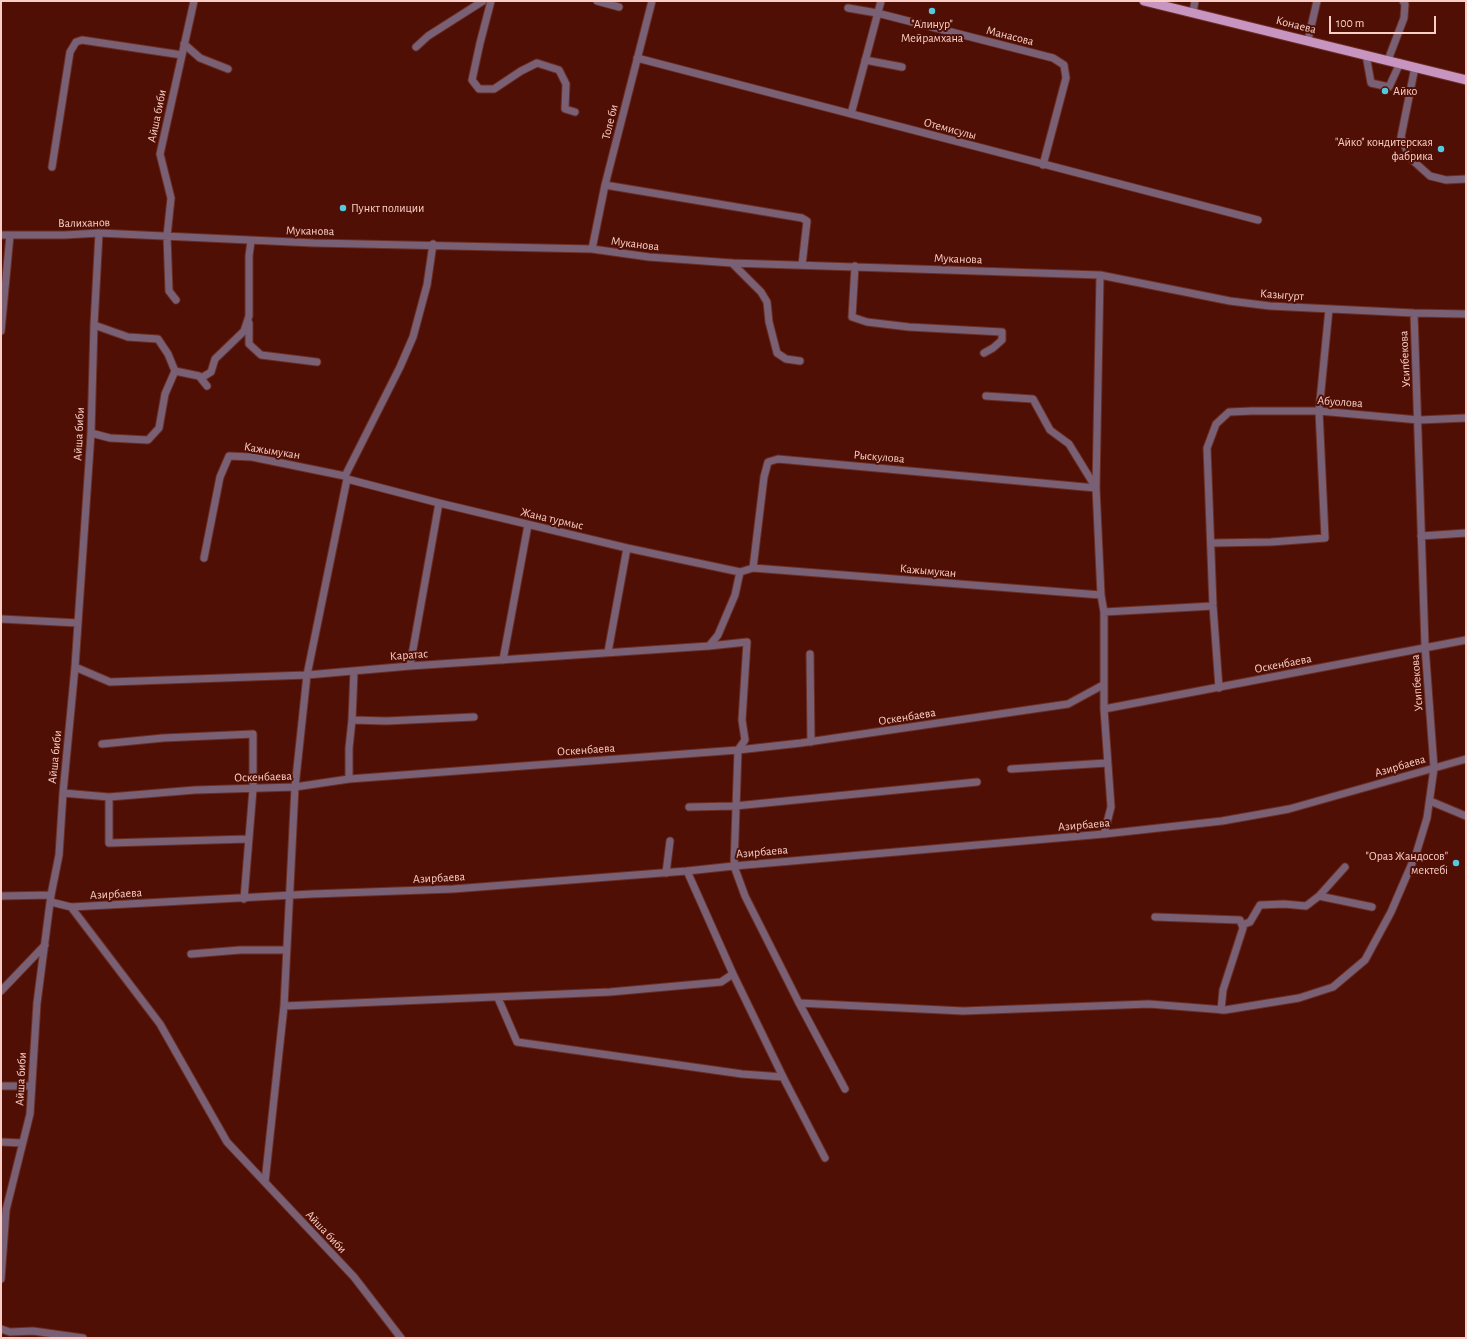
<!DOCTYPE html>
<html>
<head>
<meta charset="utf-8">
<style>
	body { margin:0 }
	#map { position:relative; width:1467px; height:1339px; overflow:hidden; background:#500f05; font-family:"Alegreya Sans",sans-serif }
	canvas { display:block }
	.frame { position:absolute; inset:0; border:2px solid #f8cec6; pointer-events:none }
	.scale { position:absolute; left:1329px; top:16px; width:107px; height:18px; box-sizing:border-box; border:2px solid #f8cec6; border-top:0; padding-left:5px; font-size:12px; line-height:14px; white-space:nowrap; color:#f8cec6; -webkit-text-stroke:3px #500f05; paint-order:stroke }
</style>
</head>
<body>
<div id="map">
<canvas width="1467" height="1339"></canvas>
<div class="frame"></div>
<div class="scale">100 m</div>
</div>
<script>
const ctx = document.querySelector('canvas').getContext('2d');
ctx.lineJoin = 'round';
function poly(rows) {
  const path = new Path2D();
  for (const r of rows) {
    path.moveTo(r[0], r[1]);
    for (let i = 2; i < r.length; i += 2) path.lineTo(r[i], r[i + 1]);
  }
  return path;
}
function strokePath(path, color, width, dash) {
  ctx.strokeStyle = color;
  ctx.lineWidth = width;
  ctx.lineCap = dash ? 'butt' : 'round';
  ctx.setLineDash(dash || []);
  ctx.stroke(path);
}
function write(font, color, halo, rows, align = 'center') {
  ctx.font = font + ' "Alegreya Sans",sans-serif';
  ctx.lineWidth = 4;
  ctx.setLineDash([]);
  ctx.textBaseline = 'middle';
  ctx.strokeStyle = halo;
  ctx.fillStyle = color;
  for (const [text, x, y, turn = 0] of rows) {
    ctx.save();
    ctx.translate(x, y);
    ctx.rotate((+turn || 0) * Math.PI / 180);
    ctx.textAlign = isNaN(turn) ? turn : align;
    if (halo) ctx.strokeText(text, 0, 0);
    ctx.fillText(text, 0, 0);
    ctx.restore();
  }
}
const minor = poly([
	[491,1,480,43,472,80,479,89,494,89,521,71,537,63,559,70,566,84,565,109,575,112],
	[597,1,619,7],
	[848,8,877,13,1053,58,1064,65,1066,78,1043,165],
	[1193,12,1195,1],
	[1308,40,1317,1],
	[184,44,200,58,228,69],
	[416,47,428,36,483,1],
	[1366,55,1371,83,1389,87,1400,63],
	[637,58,1258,220],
	[865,60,902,67],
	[1388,60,1404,18,1405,4,1403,1],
	[1415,67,1401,137,1410,158,1430,176,1446,180,1466,179],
	[851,114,881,1],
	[52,167,70,52,76,42,82,40,182,55],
	[605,185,802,218,807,221,802,265],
	[1,235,65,235,99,233,314,243,592,249,649,257,732,263,1100,275,1230,301,1270,306,1414,313,1466,314],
	[592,249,605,185,652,1],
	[732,263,761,292,767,302,769,322,777,353,786,359,800,361],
	[855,266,852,317,867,322,909,327,1002,332,1002,340,993,348,984,353],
	[1100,275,1096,488,1101,595,1104,612,1104,709,1111,807,1104,834],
	[176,300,169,291,167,236,171,198,160,154,194,1],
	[249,323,249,344,261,355,317,362],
	[94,325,128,337,158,339,168,354,175,371],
	[1,331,10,235],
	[201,378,211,372,215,359,244,331,249,316,249,256,251,241],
	[986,396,1033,399,1050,430,1069,444,1096,488],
	[91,433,110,438,148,440,159,428,165,394,175,371,199,376,207,386],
	[347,479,439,503,627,548,740,572,753,568,1101,595],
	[1421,536,1466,533],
	[1211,543,1271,542,1325,538,1319,411,1329,309],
	[204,558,220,477,229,456,252,457,345,476],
	[753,568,764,477,768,462,778,459,1096,488],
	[1104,612,1213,606],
	[1,619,78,623],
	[709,646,718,635,735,595,740,572],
	[608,652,627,548],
	[810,654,811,742],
	[503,660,528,525],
	[410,666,439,503],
	[75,667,110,682,307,675,410,666,709,646,747,642,742,720,745,740,738,750,734,866,745,896,799,1003,845,1089],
	[354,671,352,720,386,721,474,717],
	[1219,688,1213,606,1207,448,1216,424,1229,412,1252,411,1319,411,1419,420,1466,418],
	[1104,709,1466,640],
	[102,744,163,738,253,734,253,789,244,899],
	[1011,769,1107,763],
	[349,779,349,748,352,720],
	[63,793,109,797,195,790,295,787,349,779,738,750,801,743,1068,704,1103,685],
	[109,797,109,843,248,839],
	[1430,801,1466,816],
	[689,807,735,806,977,782],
	[687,871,733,974,783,1077,825,1158],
	[666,873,670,841],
	[1,896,51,895],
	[1319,896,1345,867],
	[51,902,71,907,312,894,453,889,687,871,734,866,1104,834,1222,821,1289,809,1466,759],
	[71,907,160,1024,227,1142,354,1277,401,1338],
	[1155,917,1240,920,1243,928,1223,990,1221,1010],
	[1242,925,1250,922,1260,905,1284,904,1306,906,1319,896,1372,907],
	[191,954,240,950,286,950],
	[1,991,45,945],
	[498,998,517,1042,742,1074,783,1077],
	[799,1003,963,1011,1149,1004,1225,1010,1299,998,1333,987,1365,960,1391,912,1416,854,1427,818,1434,768,1425,646,1414,313],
	[284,1006,610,992,721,982,733,974],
	[1,1086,31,1086],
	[1,1142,22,1143],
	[265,1182,284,1006,295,787,307,675,347,479,345,476,400,367,413,337,427,285,433,244],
	[1,1279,6,1210,30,1114,37,1003,51,895,59,855,63,793,75,667,91,433,94,325,99,233],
	[1,1329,10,1332,33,1331,83,1338]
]);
const major = poly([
	[1144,1,1466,80]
]);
const markers = [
	[932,11,4,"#55cadf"],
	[1385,91,4,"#55cadf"],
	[1441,149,4,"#55cadf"],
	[343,208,4,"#55cadf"],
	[1456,863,4,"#55cadf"]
];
const poiNames = [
	["\"Алинур\"",932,24,"center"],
	["Мейрамхана",932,38,"center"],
	["Айко",1393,91],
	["\"Айко\" кондитерская",1433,142,"right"],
	["фабрика",1433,156,"right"],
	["Пункт полиции",351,208],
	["\"Ораз Жандосов\"",1448,856,"right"],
	["мектебі",1448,870,"right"]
];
const streetNames = [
	["Конаева",1296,25,14],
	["Манасова",1010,36,14],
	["Айша биби",157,116,-78],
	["Толе би",610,122,-76],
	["Отемисулы",950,129,15],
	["Валиханов",84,223,-1],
	["Муканова",310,231,1],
	["Муканова",635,244,7],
	["Муканова",958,259,2],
	["Казыгурт",1282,295,4],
	["Усипбекова",1405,359,-93],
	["Абуолова",1340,402,4],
	["Айша биби",79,434,-87],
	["Кажымукан",272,451,9],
	["Рыскулова",879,457,5],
	["Жана турмыс",552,519,13],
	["Кажымукан",928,571,5],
	["Каратас",409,655,-4],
	["Оскенбаева",1283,664,-11],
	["Усипбекова",1417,683,-94],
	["Оскенбаева",907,717,-9],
	["Оскенбаева",586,750,-4],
	["Айша биби",55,757,-84],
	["Азирбаева",1400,766,-16],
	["Оскенбаева",263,777,-2],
	["Азирбаева",1084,825,-5],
	["Азирбаева",762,852,-5],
	["Азирбаева",439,878,-3],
	["Азирбаева",116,894,-3],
	["Айша биби",21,1079,-87],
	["Айша биби",326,1232,47]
];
strokePath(minor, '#6b2e24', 9);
strokePath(major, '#6b2e24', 11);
strokePath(minor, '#796075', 7);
strokePath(major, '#c895c0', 9);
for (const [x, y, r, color] of markers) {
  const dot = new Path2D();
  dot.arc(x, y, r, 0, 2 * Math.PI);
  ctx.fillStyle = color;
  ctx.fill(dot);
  strokePath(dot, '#500f05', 1.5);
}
write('12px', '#f8cec6', '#500f05', poiNames, 'left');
write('12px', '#f8cec6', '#500f05', streetNames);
</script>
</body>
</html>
